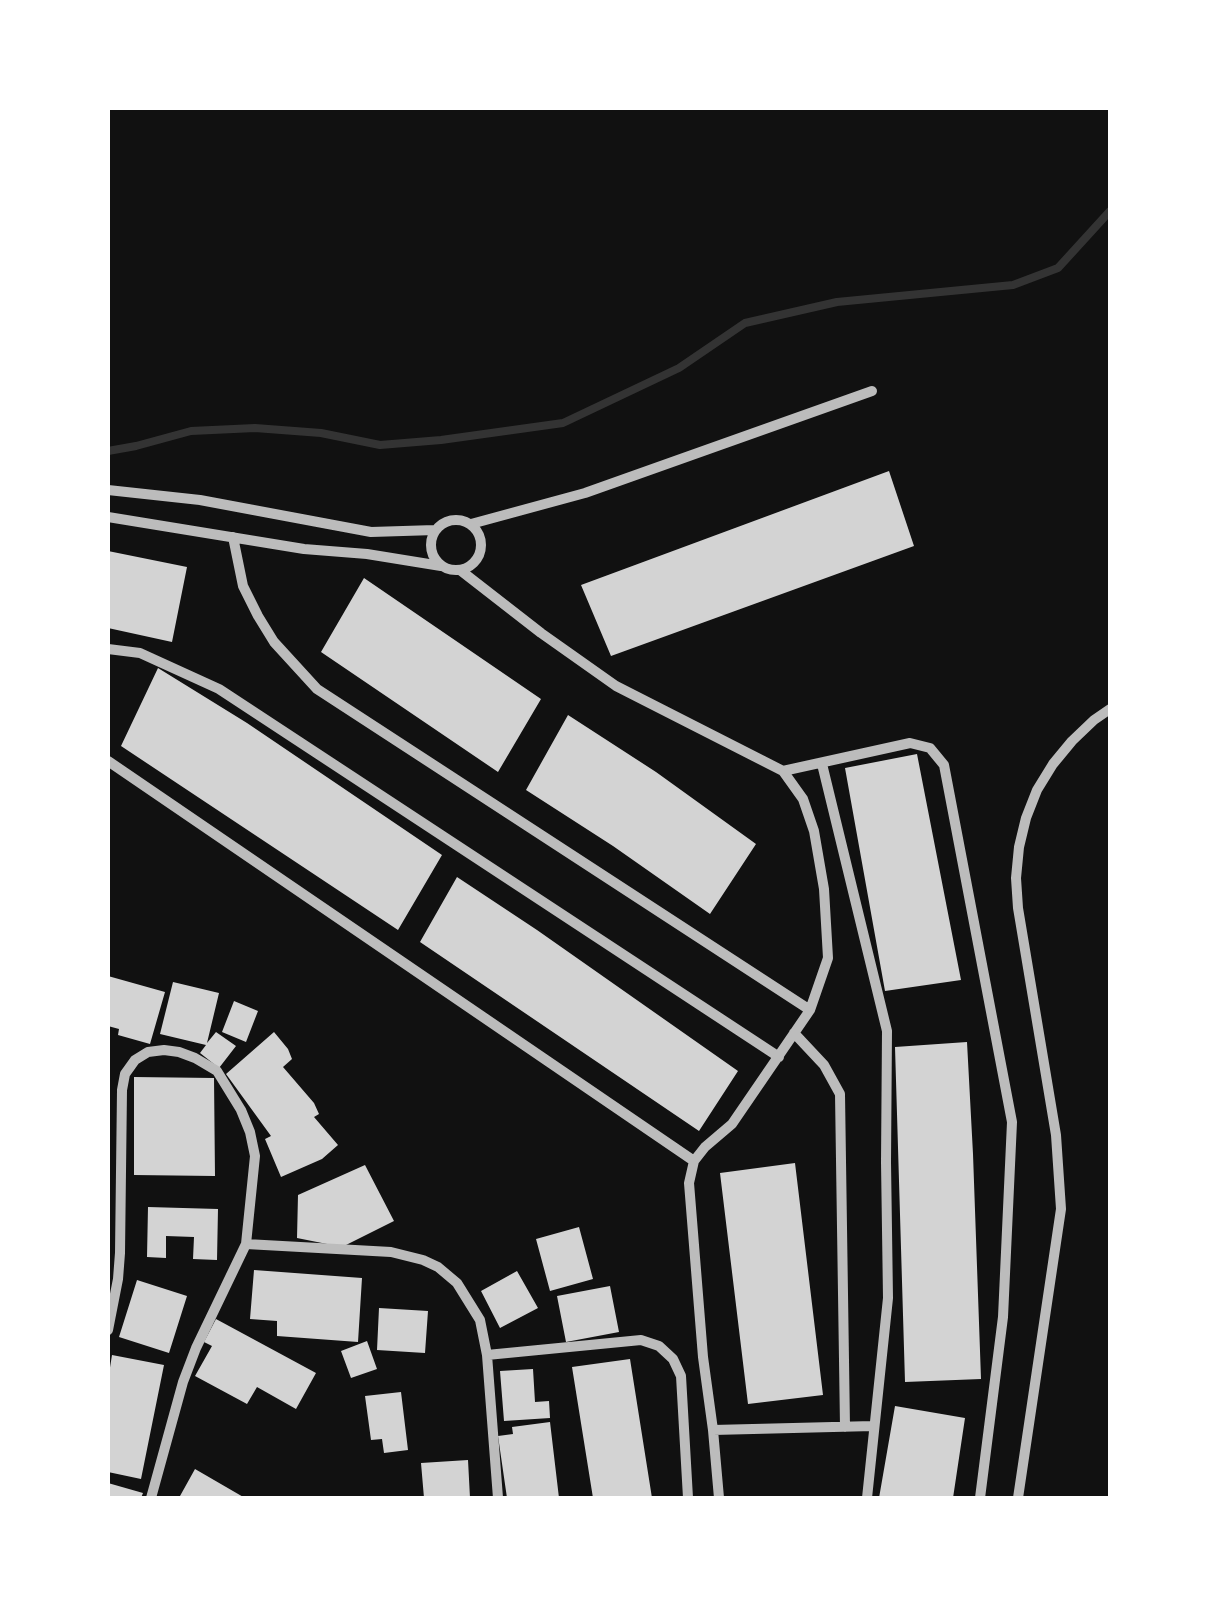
<!DOCTYPE html>
<html>
<head>
<meta charset="utf-8">
<style>
	body { margin:0 }
	#map { position:relative; width:1218px; height:1606px; overflow:hidden; background:#111; font-family:"DejaVu Sans",sans-serif }
	canvas { display:block }
	.frame { position:absolute; inset:0; border:110px solid #fff; pointer-events:none }
</style>
</head>
<body>
<div id="map">
<canvas width="1218" height="1606"></canvas>
<div class="frame"></div>
</div>
<script>
const ctx = document.querySelector('canvas').getContext('2d');
ctx.lineJoin = 'round';
function poly(rows) {
  const path = new Path2D();
  for (const r of rows) {
    if (r.length === 3) {
      path.moveTo(r[0] + r[2], r[1]);
      path.arc(r[0], r[1], r[2], 0, 2 * Math.PI);
      continue;
    }
    path.moveTo(r[0], r[1]);
    for (let i = 2; i < r.length; i += 2) path.lineTo(r[i], r[i + 1]);
  }
  return path;
}
function strokePath(path, color, width, dash) {
  ctx.strokeStyle = color;
  ctx.lineWidth = width;
  ctx.lineCap = dash ? 'butt' : 'round';
  ctx.setLineDash(dash || []);
  ctx.stroke(path);
}
function fillPath(path, color) {
  ctx.fillStyle = color;
  ctx.fill(path, 'evenodd');
}
const stream = poly([
	[108,451,136,446,191,431,255,428,321,433,380,445,441,440,563,423,679,368,745,323,837,302,1013,285,1058,268,1110,211]
]);
const building = poly([
	[889,471,914,546,611,656,581,585],
	[108,551,187,567,172,642,108,628],
	[364,578,541,699,498,772,321,652],
	[158,668,247,723,442,855,398,930,121,746],
	[568,715,656,772,756,844,710,914,613,846,526,790],
	[917,754,961,980,885,991,845,768],
	[457,877,537,930,738,1071,699,1131,420,942],
	[108,976,165,992,150,1044,118,1035,119,1029,108,1026],
	[173,982,219,993,207,1043,216,1032,236,1046,219,1068,200,1053,206,1045,160,1034],
	[234,1001,258,1011,246,1042,222,1032],
	[274,1032,288,1049,292,1059,283,1067,314,1103,319,1114,314,1117,338,1145,322,1159,281,1177,265,1139,271,1136,226,1074],
	[967,1042,973,1154,981,1379,905,1382,895,1047],
	[134,1077,214,1078,215,1176,134,1175],
	[795,1163,823,1395,748,1404,720,1173],
	[365,1165,394,1221,342,1247,297,1238,298,1195],
	[148,1207,218,1209,217,1260,193,1259,194,1237,166,1236,166,1258,147,1257],
	[579,1227,593,1279,550,1291,536,1239],
	[254,1270,362,1278,358,1342,277,1336,277,1321,250,1319],
	[517,1271,538,1308,500,1328,481,1291],
	[137,1280,187,1296,169,1353,119,1337],
	[610,1286,619,1332,566,1342,557,1296],
	[379,1308,428,1311,425,1353,377,1350],
	[216,1319,316,1373,296,1409,257,1387,247,1404,195,1376,212,1346,204,1342],
	[367,1341,377,1369,351,1378,341,1351],
	[112,1355,164,1365,141,1479,108,1472,108,1380],
	[630,1359,652,1498,593,1498,572,1367],
	[533,1369,535,1402,549,1401,550,1418,504,1421,500,1371],
	[401,1392,408,1450,384,1453,382,1439,371,1440,365,1396],
	[895,1406,965,1418,953,1498,879,1498],
	[550,1422,559,1498,507,1498,498,1436,513,1434,512,1427],
	[468,1460,470,1498,424,1498,421,1463],
	[195,1469,245,1498,185,1498,180,1496],
	[108,1483,143,1493,141,1498,108,1498]
]);
const minor = poly([
	[108,490,200,500,371,532,435,530],
	[108,517,304,549,367,554,441,566],
	[456,545,25],
	[471,524,585,493,872,391],
	[233,537,243,586,258,616,274,642,317,689,810,1010],
	[460,570,541,633,616,686,783,771,803,799,814,831,824,889,828,958,810,1010,732,1124,705,1147,694,1161,689,1183,703,1357,713,1430,719,1498],
	[108,649,140,653,219,689,779,1057],
	[108,761,694,1161],
	[822,764,887,1031,886,1162,888,1298,867,1498],
	[783,771,910,743,930,748,944,765,1012,1122,1003,1317,980,1498],
	[794,1033,824,1065,840,1094,845,1427],
	[246,1244,391,1252,423,1260,438,1267,457,1283,480,1320,487,1355,498,1498],
	[108,1330,118,1279,120,1253,122,1090,125,1074,135,1060,148,1052,164,1050,179,1052,195,1058,217,1071,241,1110,250,1132,255,1156,246,1244,196,1348,183,1382,151,1498],
	[487,1355,641,1340,659,1346,673,1359,681,1376,688,1498],
	[713,1430,873,1426],
	[1018,1498,1061,1209,1056,1135,1018,908,1016,878,1019,847,1026,818,1037,790,1053,764,1072,741,1094,720,1110,709]
]);
strokePath(stream, '#333', 8);
fillPath(building, '#d3d3d3');
strokePath(minor, '#bcbcbc', 10);
</script>
</body>
</html>
